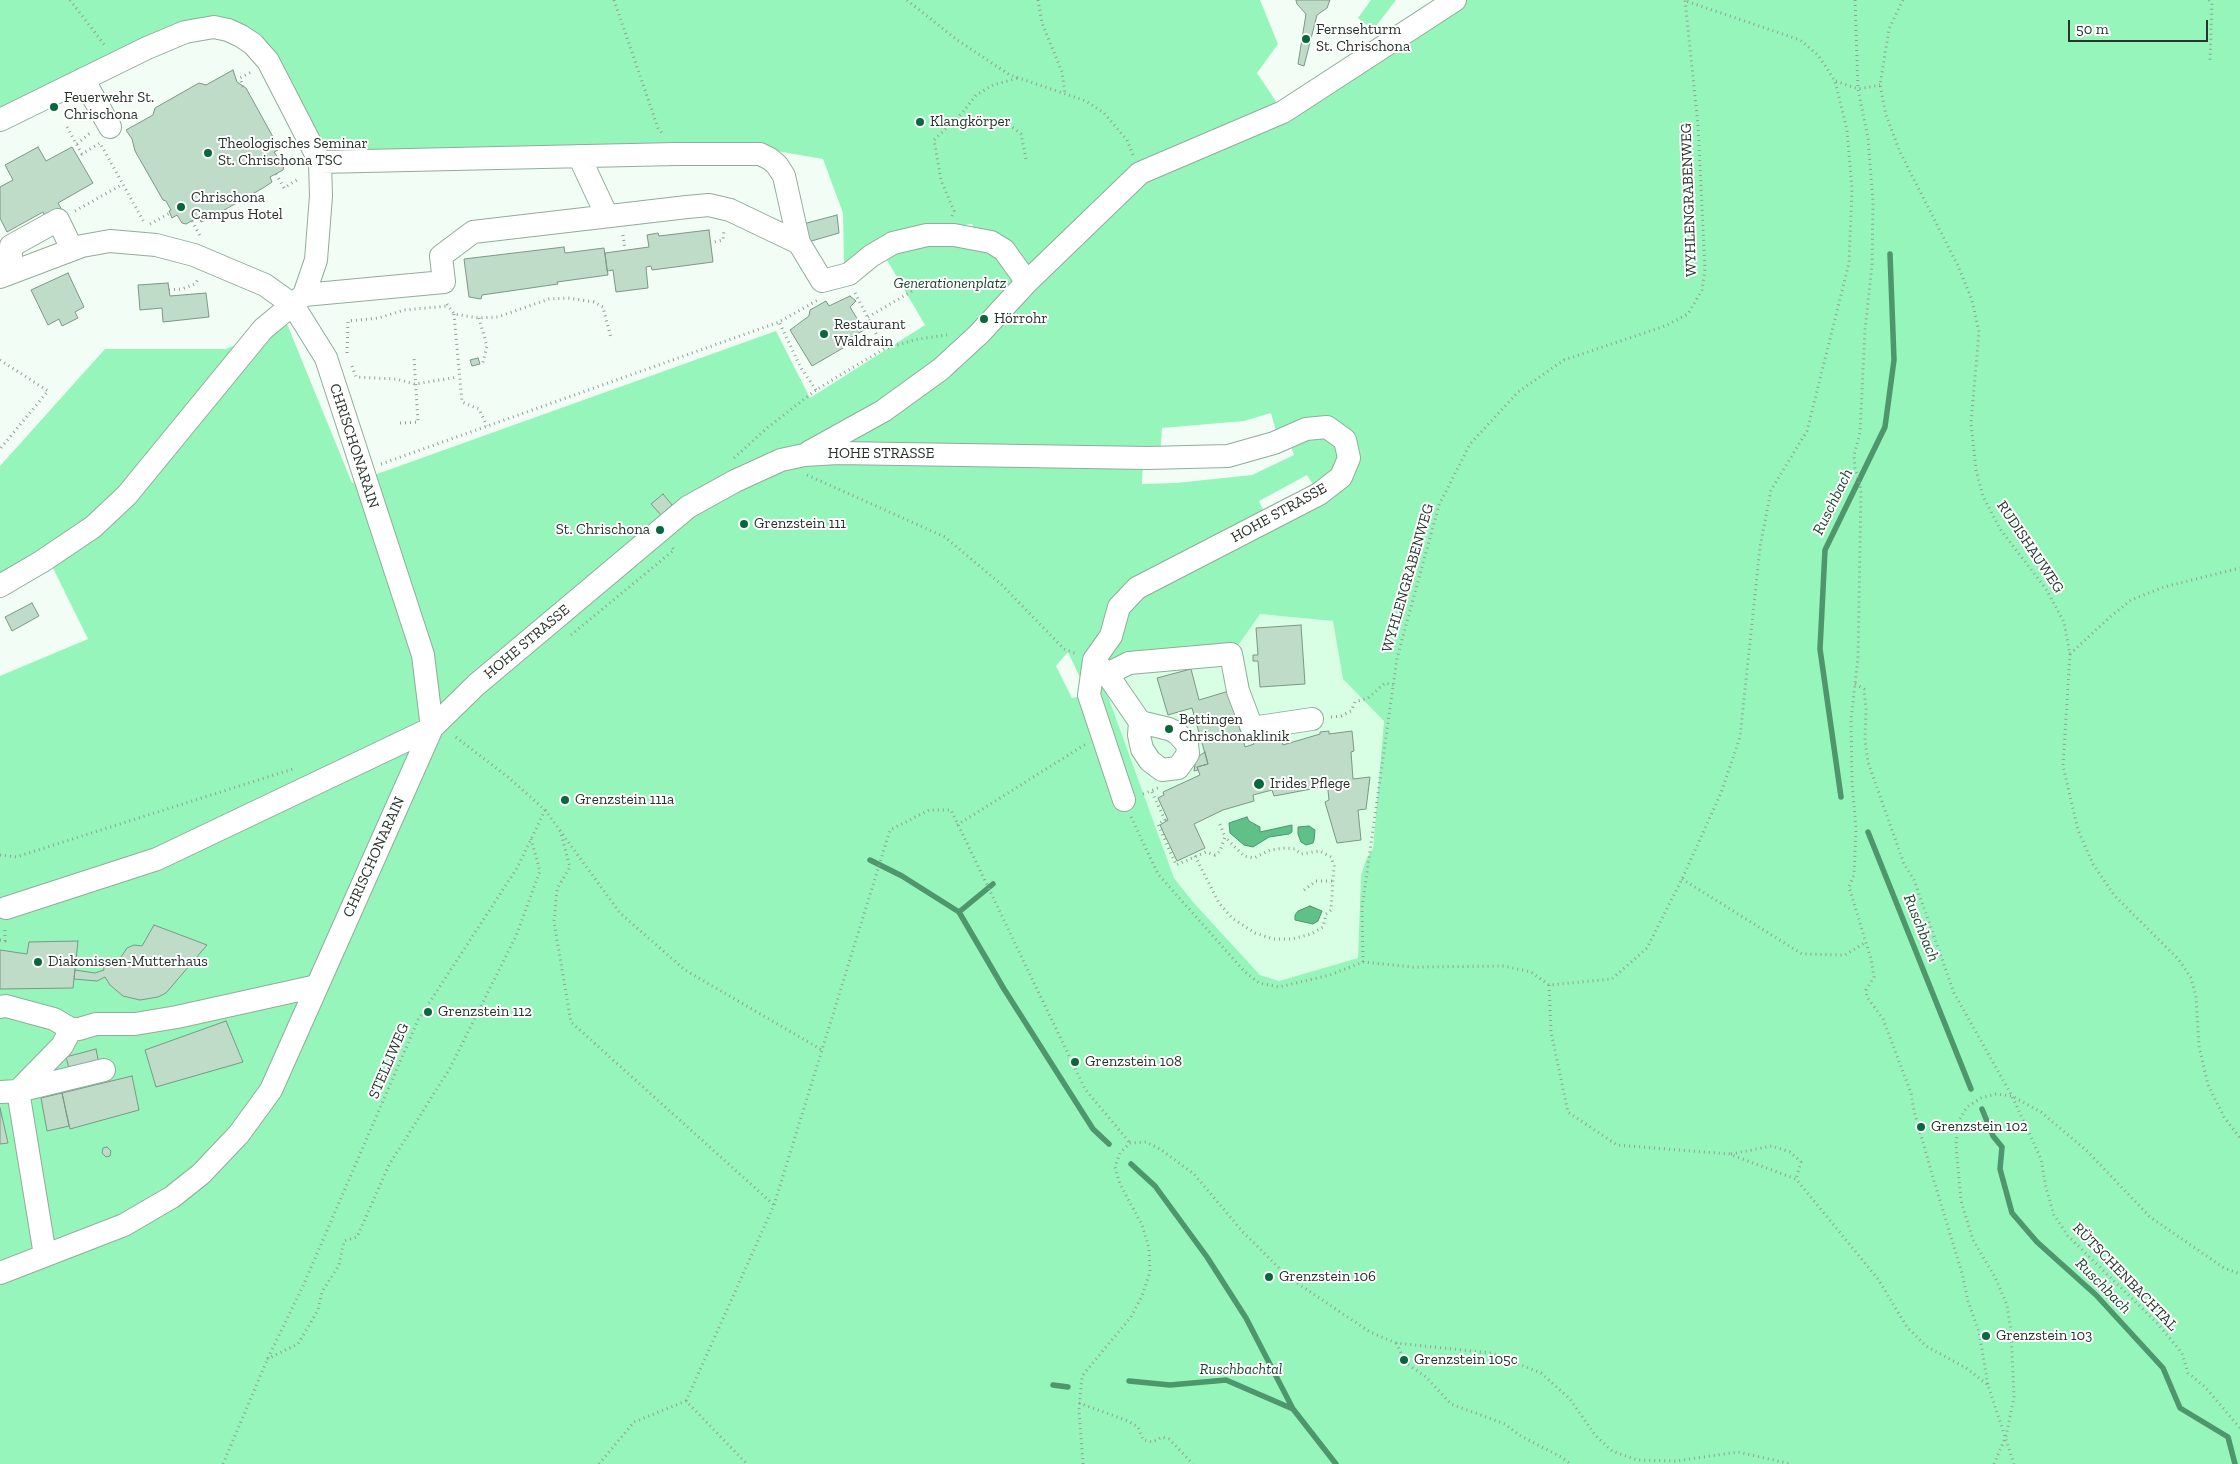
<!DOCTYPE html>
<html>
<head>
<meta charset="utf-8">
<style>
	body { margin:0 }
	#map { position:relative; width:2240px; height:1464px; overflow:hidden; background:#f1fdf5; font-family:"Zilla Slab",serif }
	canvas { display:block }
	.scale { position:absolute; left:2068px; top:20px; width:140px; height:22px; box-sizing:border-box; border:2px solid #28332b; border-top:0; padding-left:6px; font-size:15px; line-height:18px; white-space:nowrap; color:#28332b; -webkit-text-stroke:4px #fff; paint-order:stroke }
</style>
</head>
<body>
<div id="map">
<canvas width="2240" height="1464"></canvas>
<div class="scale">50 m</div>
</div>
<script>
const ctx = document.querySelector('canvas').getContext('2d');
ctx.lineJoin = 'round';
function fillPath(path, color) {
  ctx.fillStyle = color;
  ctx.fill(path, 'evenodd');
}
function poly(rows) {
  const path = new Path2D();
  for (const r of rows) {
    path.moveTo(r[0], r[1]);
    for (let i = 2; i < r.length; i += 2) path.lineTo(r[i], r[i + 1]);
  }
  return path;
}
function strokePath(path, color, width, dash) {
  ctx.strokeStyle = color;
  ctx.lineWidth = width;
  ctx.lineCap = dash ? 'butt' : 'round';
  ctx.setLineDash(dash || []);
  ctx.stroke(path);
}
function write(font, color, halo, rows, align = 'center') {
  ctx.font = font + ' "Zilla Slab",serif';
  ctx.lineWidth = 4;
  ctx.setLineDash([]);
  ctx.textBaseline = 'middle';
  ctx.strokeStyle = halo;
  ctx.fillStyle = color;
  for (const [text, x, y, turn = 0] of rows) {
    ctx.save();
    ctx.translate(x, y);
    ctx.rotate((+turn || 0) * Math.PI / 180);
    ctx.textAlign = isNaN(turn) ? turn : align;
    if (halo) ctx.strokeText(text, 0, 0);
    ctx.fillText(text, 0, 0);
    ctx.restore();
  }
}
const built = poly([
	[1260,614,1334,621,1343,679,1384,720,1373,848,1366,860,1361,875,1358,958,1279,981,1260,975,1193,902,1174,878,1106,691,1129,657]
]);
const green = poly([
	[0,0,1260,0,1278,44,1257,73,1283,112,1455,0,2240,0,2240,1464,0,1464,0,676,88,639,51,564,0,590,0,466,105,349,226,349,287,324,352,483,776,331,810,398,925,325,884,255,913,245,979,244,972,224,908,232,844,265,843,213,823,159,759,148,328,152,276,55,217,17,0,109],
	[1271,413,1278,438,1287,434,1294,455,1252,475,1176,483,1142,484,1143,457,1160,456,1162,428,1244,421],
	[1307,475,1315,488,1265,514,1259,501],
	[1260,614,1333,621,1343,679,1384,721,1373,848,1366,860,1361,875,1358,958,1279,981,1260,975,1193,902,1174,878,1106,691,1129,657,1239,644],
	[1068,652,1088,695,1087,695,1072,698,1056,666],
	[1371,0,1396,0,1373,30,1358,18]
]);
const water = poly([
	[1247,817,1249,821,1260,827,1260,832,1292,825,1292,832,1289,834,1269,837,1253,847,1244,845,1230,833,1229,823,1247,817],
	[1309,826,1315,830,1314,840,1313,843,1306,845,1301,842,1298,834,1298,827,1309,826],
	[1310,906,1322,911,1318,921,1313,924,1295,920,1295,915,1298,911,1310,906]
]);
const stream = poly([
	[1841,797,1820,649,1825,550,1885,427,1894,360,1890,254],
	[1868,832,1971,1089],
	[870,860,902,876,959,912,1004,989,1093,1129,1109,1144],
	[959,912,993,884],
	[1982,1109,1993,1136,2002,1147,2000,1169,2012,1213,2037,1242,2096,1295,2163,1368,2180,1408,2228,1437,2235,1464],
	[1131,1164,1155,1186,1207,1257,1246,1318,1293,1409,1336,1464],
	[1129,1381,1170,1385,1226,1380,1293,1409],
	[1053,1385,1068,1387]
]);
const building = poly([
	[1296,0,1330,0,1327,8,1317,15,1304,66,1298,64,1306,14,1297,4,1296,0],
	[233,70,237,82,246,88,273,137,273,140,278,150,274,152,284,166,283,170,270,177,272,182,263,188,212,217,201,222,199,217,186,224,182,223,177,215,172,218,169,211,171,210,166,201,163,200,135,151,132,139,126,130,153,115,155,108,199,83,206,85,233,70],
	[38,147,46,161,72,147,93,183,58,203,62,210,46,218,43,212,7,232,0,218,0,187,13,180,5,165,38,147],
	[837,215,839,233,808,242,803,224,837,215],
	[709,230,713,262,652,270,651,266,646,267,648,288,616,292,613,270,607,271,605,253,649,247,647,235,658,233,659,236,709,230],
	[564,247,565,253,604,248,608,275,557,282,558,284,482,295,481,299,469,297,464,259,564,247],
	[68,273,84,307,75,312,78,318,62,326,59,319,48,325,31,290,68,273],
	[168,283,170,296,206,293,209,317,163,322,162,308,140,310,138,285,168,283],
	[850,296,856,301,850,307,864,330,848,339,850,344,812,366,790,330,809,316,810,310,826,301,829,306,850,296],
	[478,358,480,364,472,366,470,360,478,358],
	[663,494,672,505,661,515,651,504,663,494],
	[32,603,39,616,12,631,5,617,32,603],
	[1301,625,1305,684,1260,687,1258,661,1253,661,1253,655,1258,655,1256,628,1301,625],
	[1191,669,1199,700,1229,691,1245,747,1254,744,1253,742,1280,734,1283,745,1320,734,1320,732,1329,731,1329,734,1352,731,1354,751,1351,752,1353,779,1370,777,1366,809,1358,810,1361,840,1337,843,1325,802,1329,800,1327,781,1322,787,1274,796,1272,790,1253,795,1254,801,1223,810,1194,824,1205,848,1177,861,1160,825,1168,820,1158,798,1164,795,1163,792,1200,775,1197,767,1208,764,1192,708,1168,715,1157,678,1191,669],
	[1205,752,1208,764,1197,767,1198,770,1194,771,1196,758,1205,752],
	[154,925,207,945,166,993,158,997,140,1000,123,996,110,985,105,977,97,981,74,979,75,970,95,973,104,970,103,960,119,960,127,948,134,945,142,946,154,925],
	[78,941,73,988,0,989,0,950,27,954,29,942,78,941],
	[226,1021,243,1062,156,1087,145,1050,226,1021],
	[96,1049,99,1064,70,1072,66,1057,96,1049],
	[132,1076,139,1110,70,1129,62,1093,132,1076],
	[62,1093,69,1126,47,1131,41,1098,62,1093],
	[0,1108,8,1143,0,1144,0,1108],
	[107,1147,111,1151,110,1156,106,1157,102,1153,103,1148,107,1147]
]);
const path = poly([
	[70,0,106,47],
	[614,0,658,128,662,133],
	[907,0,957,40,1010,75,1086,101,1104,113,1127,140,1133,155],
	[1038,0,1042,23,1062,72,1065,93],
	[1855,0,1858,89,1868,138,1873,202,1872,265,1865,330,1860,433,1854,455,1855,468,1861,489,1858,658,1851,719,1852,783,1856,829,1854,875,1849,887,1871,959,1874,977,1866,990,1867,997,1883,1019,1911,1093,1914,1111,1934,1181,1962,1273,1968,1301,1979,1332,1988,1385],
	[1903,0,1889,29,1880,85,1886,115,1900,152,1958,266,1972,300,1979,332,1971,423,1976,470,1983,496,2000,529,2046,589,2064,622,2070,654,2063,766,2078,830,2093,864,2114,895,2179,960,2191,978,2196,997,2199,1046,2208,1085,2224,1117,2240,1138],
	[2209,0,2212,3,2210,62],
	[1836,81,1858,89,1880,85],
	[243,87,240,78,251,72],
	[1001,118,1021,134,1026,159],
	[67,127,82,154,100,143,145,224],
	[77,144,90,133],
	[276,174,284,188,300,178],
	[75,211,123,184],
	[952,216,954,211,941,180,934,140,963,112,976,95,993,85,1018,78],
	[192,221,200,236],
	[150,224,170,213],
	[623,235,625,250],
	[710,243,723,240,724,230],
	[169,290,182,289,195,284,199,278],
	[855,293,884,349],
	[447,304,454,314,479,318,498,317,549,299,568,298,594,302,603,307,611,338],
	[454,314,462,402,479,409,487,426],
	[868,317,914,290],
	[479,318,487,346,482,366],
	[347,353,348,321,379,318,404,310,448,306],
	[0,360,48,391,0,449],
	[352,366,356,377,396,379,415,384,458,377],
	[816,390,801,368,779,322,818,300],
	[400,423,418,422,414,358],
	[734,458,767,428,816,390,847,371,884,349,918,339,947,335],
	[381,464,779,322],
	[807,475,945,537,1002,585,1064,649,1077,654],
	[571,635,674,550,671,545],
	[2070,654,2110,617,2131,600,2164,587,2240,568],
	[1855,684,1864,689,1866,709,1865,740,1868,762,1904,864,1914,880,1954,993,2012,1096,2041,1159,2046,1188,2054,1215,2068,1236,2157,1323,2182,1353,2188,1373,2205,1387,2240,1428],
	[1331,717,1341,716,1351,711,1355,702,1368,698,1385,683,1393,685],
	[1152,792,1165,820,1158,824,1176,865,1206,852,1215,855,1220,851,1225,837,1219,822],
	[1143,794,1158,788],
	[545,810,620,913,685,970,822,1050],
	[1131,817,1158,874,1244,971,1259,983,1279,987,1330,975,1363,962,1413,967,1504,966,1531,972,1549,985,1612,979,1647,948,1682,879,1721,793,1740,737,1760,547,1771,490,1807,431,1849,263,1852,189,1847,130,1835,81,1818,55,1800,40,1686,1],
	[957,825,1086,744],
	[560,830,570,867,557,889,554,922,571,1022,774,1205],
	[0,855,16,857,296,768],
	[1195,856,1219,903,1232,918,1255,933,1273,939,1292,939,1311,934,1323,927,1326,914,1331,910,1334,866,1331,857,1320,851,1301,854,1295,849,1285,848,1270,850,1254,858,1244,856,1225,837],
	[1682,879,1802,954,1845,955,1866,942],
	[1304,890,1316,881,1334,881],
	[0,940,5,941,5,927],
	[1363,962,1362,908,1397,658,1439,505,1470,444,1518,392,1564,360,1665,326,1688,314,1702,290,1705,269,1698,125,1685,0],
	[1549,985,1551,1032,1568,1112,1617,1145,1729,1154,1796,1179,1878,1279,1907,1327,1926,1346,1966,1368,1988,1385,2014,1464],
	[1731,1154,1772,1146,1790,1152,1801,1162,1796,1179],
	[1396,1343,1406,1363,1426,1377,1451,1404,1505,1424,1519,1435,1561,1457,1571,1464],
	[267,1359,298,1344,318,1310,322,1292,339,1265,344,1241,357,1237,389,1165,450,1068,516,936,540,871,531,839],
	[686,1401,774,1205,890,830,929,810,951,810,1085,1089,1130,1143],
	[1079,1403,1128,1421,1138,1427,1143,1440,1153,1442,1162,1437,1169,1439,1193,1464],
	[223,1464,267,1360,303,1286,418,1020,517,868,545,810,508,777,453,735],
	[599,1464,634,1422,686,1401,747,1464],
	[1083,1464,1079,1410,1082,1376,1131,1317,1142,1296,1150,1272,1149,1248,1142,1225,1120,1184,1115,1167,1120,1153,1130,1143,1146,1142,1160,1149,1194,1174,1242,1231,1288,1277,1370,1332,1396,1343,1491,1353,1541,1373,1570,1399,1595,1435,1612,1451,1637,1460,1676,1461,1738,1452,1791,1464],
	[1994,1464,2006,1436,2014,1397,2011,1331,2007,1305,1995,1277,1973,1240,1961,1201,1956,1145,1958,1122,1967,1107,1981,1098,1996,1094,2012,1096,2041,1112,2087,1151,2150,1217,2224,1268,2240,1274]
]);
const minor = poly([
	[83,79,110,127],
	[0,120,147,48,185,32,214,27,228,30,241,36,253,44,268,61,320,162,676,154,760,154,770,159,777,165,784,176,799,243,822,281,849,274,871,256,893,243,927,235,954,235,991,242,1004,250,1027,282],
	[579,156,607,216],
	[0,272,11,272,11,246,58,220,72,249],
	[0,277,82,246,110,241,156,245,194,255,265,285,293,305,326,358,423,655,432,728,271,1090,239,1134,201,1174,172,1197,124,1225,0,1273],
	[304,295,444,282,441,256,473,232,687,207,709,205,730,210,799,243],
	[809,452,883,411,941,369,979,334,1027,282,1140,173,1283,112,1455,0],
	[0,586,41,562,93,527,127,495,263,329,304,295,316,260,321,196,320,162],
	[1096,663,1107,674,1140,722,1139,735,1142,749,1150,761,1162,770,1178,768,1188,754,1187,744,1177,733,1169,729,1140,722],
	[1107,674,1129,663,1231,654,1238,691,1252,728,1312,719],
	[6,908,157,859,432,728,476,685,688,507,735,481,781,460,804,455,838,453,1148,458,1228,456,1274,443,1306,429,1327,427,1345,440,1349,458,1341,477,1319,494,1137,588,1119,607,1111,636,1094,660,1089,695,1124,800],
	[0,1007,6,1006,54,1019,71,1029,62,1046,18,1091],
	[71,1029,79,1029,96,1024,135,1024,177,1017,317,986],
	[18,1091,45,1255],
	[0,1092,18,1091,104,1070]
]);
const markers = [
	[1306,39,5,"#08683c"],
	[54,107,5,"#08683c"],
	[920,122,5,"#08683c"],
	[208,153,5,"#08683c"],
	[181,207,5,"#08683c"],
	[984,319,5,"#08683c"],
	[824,334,5,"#08683c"],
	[744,524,5,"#08683c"],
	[660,530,5,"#08683c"],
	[1169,729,5,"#08683c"],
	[1259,784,6,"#08683c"],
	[565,800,5,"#08683c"],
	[38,962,5,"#08683c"],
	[428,1012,5,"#08683c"],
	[1075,1062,5,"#08683c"],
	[1921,1127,5,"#08683c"],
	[1269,1277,5,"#08683c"],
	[1986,1336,5,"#08683c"],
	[1404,1360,5,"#08683c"]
];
const poiNames = [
	["Fernsehturm",1316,30],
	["St. Chrischona",1316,47],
	["Feuerwehr St.",64,98],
	["Chrischona",64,115],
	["Klangkörper",930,122],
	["Theologisches Seminar",218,144],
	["St. Chrischona TSC",218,161],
	["Chrischona",191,198],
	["Campus Hotel",191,215],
	["Hörrohr",994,319],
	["Restaurant",834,325],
	["Waldrain",834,342],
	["Grenzstein 111",754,524],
	["St. Chrischona",650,530,"right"],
	["Bettingen",1179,720],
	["Chrischonaklinik",1179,737],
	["Irides Pflege",1270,784],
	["Grenzstein 111a",575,800],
	["Diakonissen-Mutterhaus",48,962],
	["Grenzstein 112",438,1012],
	["Grenzstein 108",1085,1062],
	["Grenzstein 102",1931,1127],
	["Grenzstein 106",1279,1277],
	["Grenzstein 103",1996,1336],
	["Grenzstein 105c",1414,1360]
];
const streetNames = [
	["WYHLENGRABENWEG",1689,200,-92],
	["CHRISCHONARAIN",354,446,72],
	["HOHE STRASSE",881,454],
	["HOHE STRASSE",1279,513,-29],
	["RUDISHAUWEG",2030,547,56],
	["WYHLENGRABENWEG",1408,578,-74],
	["HOHE STRASSE",527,642,-40],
	["CHRISCHONARAIN",374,857,-66],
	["STELLIWEG",389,1061,-67],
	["RÜTSCHENBACHTAL",2125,1277,46]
];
const parkNames = [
	["Generationenplatz",950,284],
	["Ruschbachtal",1241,1370]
];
const waterNames = [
	["Ruschbach",1833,502,-64],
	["Ruschbach",1921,928,68],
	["Ruschbach",2103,1286,45]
];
fillPath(built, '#d8fee4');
fillPath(green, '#96f5ba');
fillPath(water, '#5fc187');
strokePath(water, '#4e966b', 1);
strokePath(stream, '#4e966b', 5.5);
fillPath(building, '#bedcc8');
strokePath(building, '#7c9885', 1);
strokePath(minor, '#90ad9a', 24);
strokePath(path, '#949f97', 3, [1, 4]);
strokePath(minor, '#fff', 22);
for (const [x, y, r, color] of markers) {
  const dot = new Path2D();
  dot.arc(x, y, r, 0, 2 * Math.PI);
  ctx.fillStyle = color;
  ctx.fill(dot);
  strokePath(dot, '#fff', 2);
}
write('15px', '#28332b', '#fff', poiNames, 'left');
write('15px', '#28332b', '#fff', streetNames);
write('italic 15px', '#163f28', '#fff', parkNames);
write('italic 16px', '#1d462e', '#fff', waterNames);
</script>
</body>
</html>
